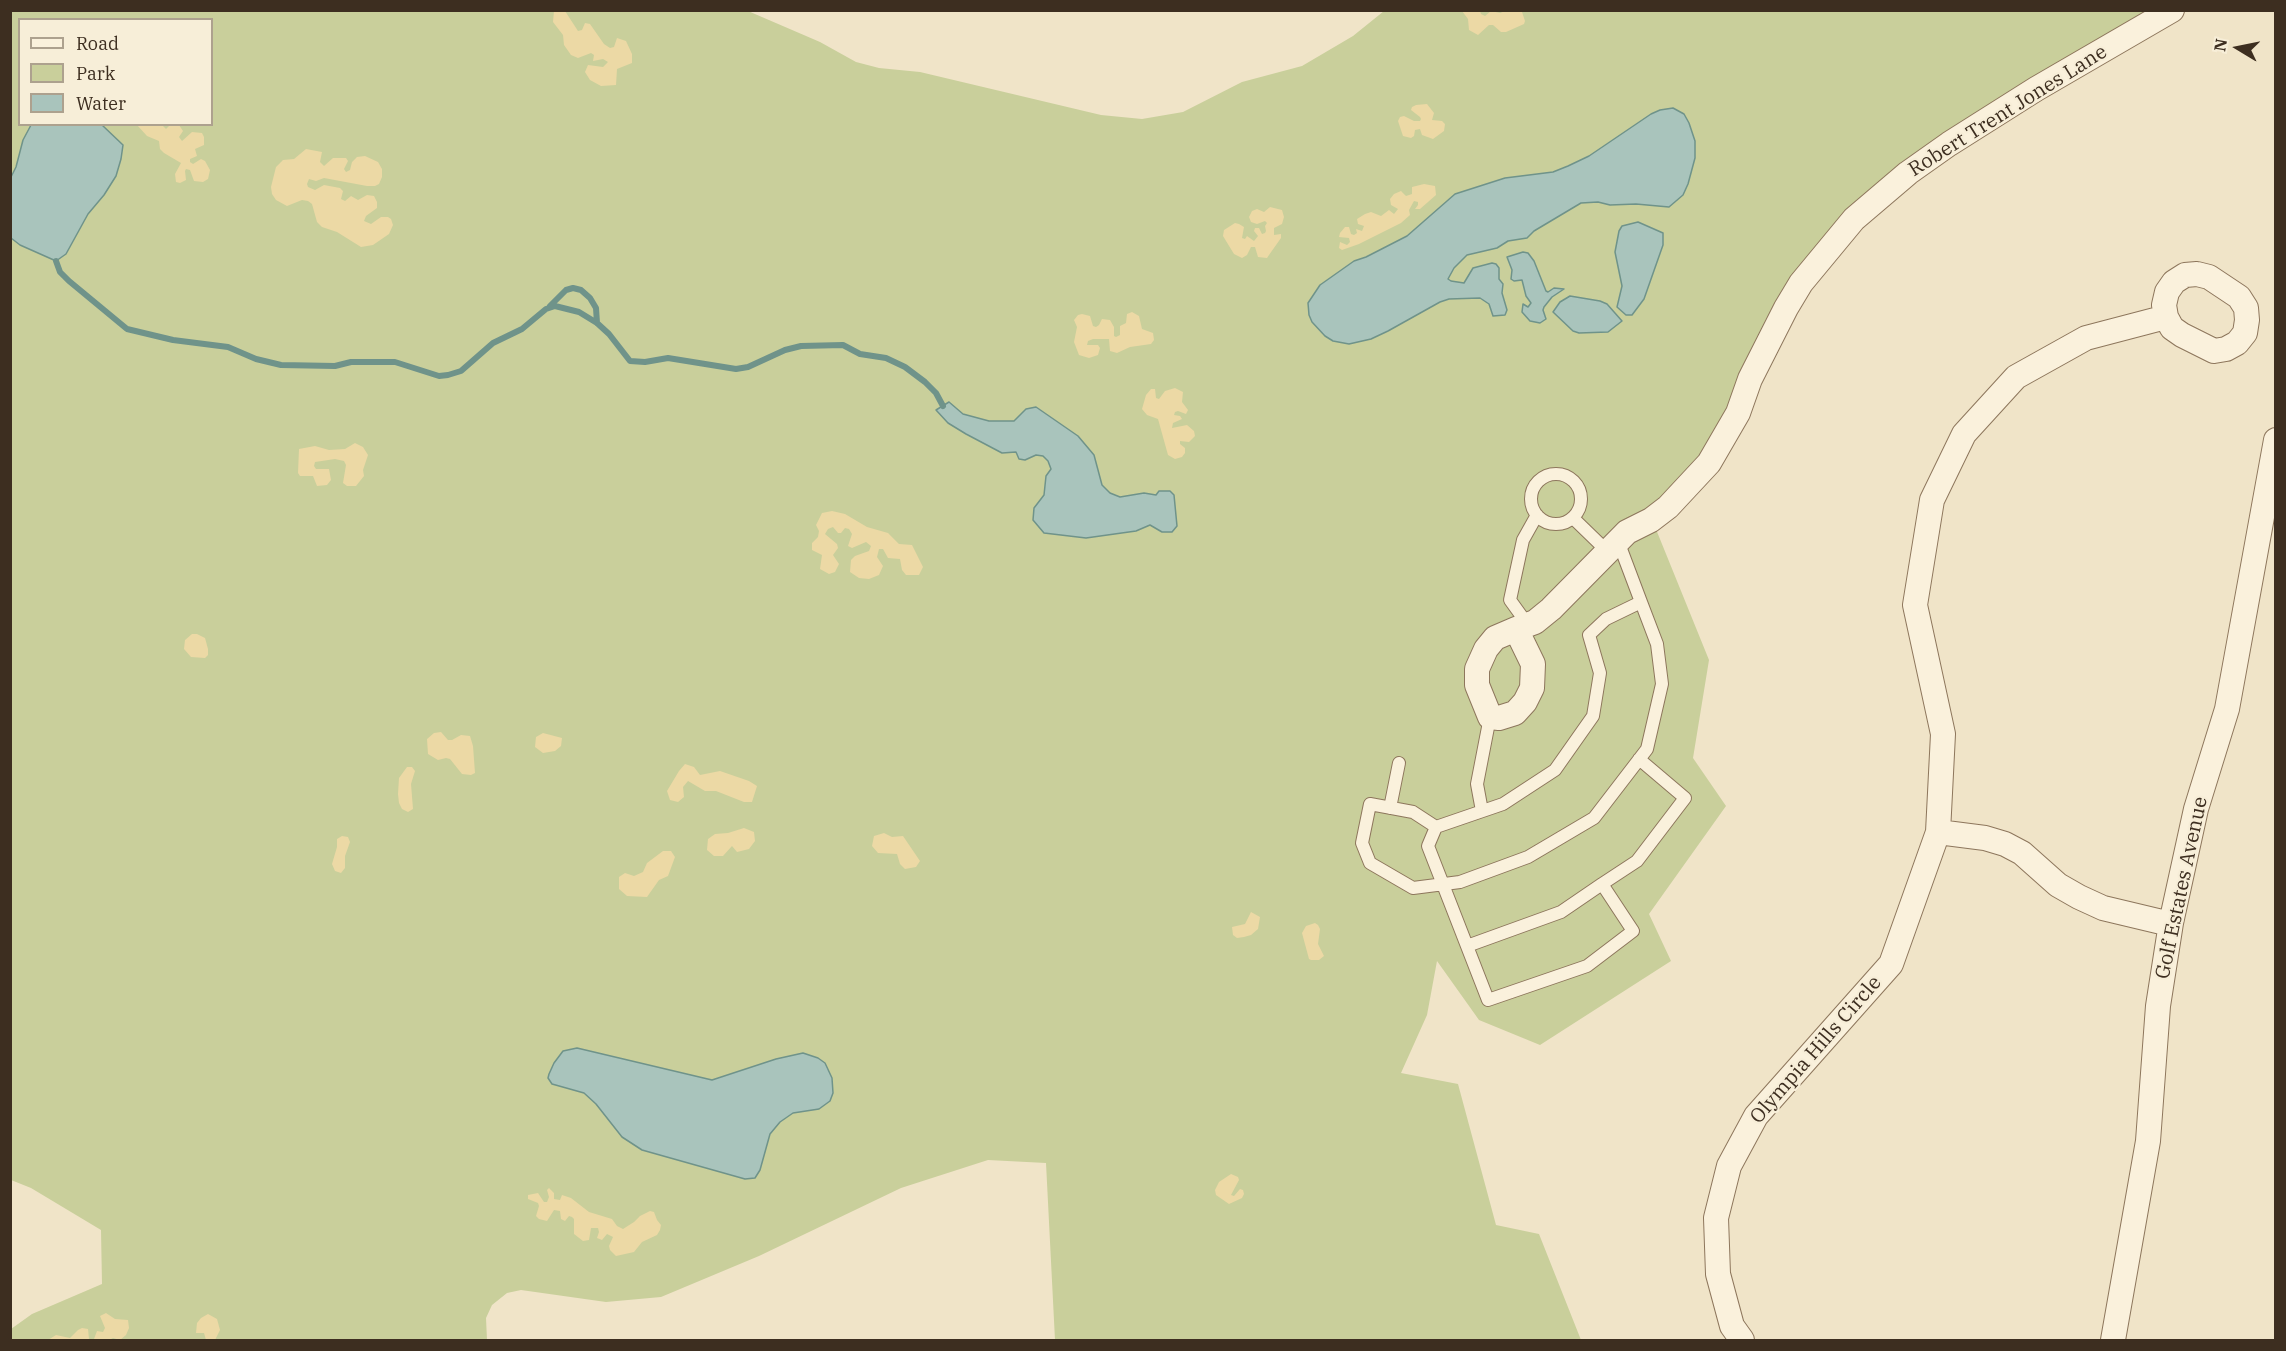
<!DOCTYPE html>
<html>
<head>
<meta charset="utf-8">
<style>
	body { margin:0 }
	#map { position:relative; width:2286px; height:1351px; overflow:hidden; background:#f0e4c8; font-family:"IBM Plex Serif",serif }
	canvas { display:block }
	.frame { position:absolute; inset:0; border:12px solid #3d2e20; pointer-events:none }
	.legend { position:absolute; left:18px; top:18px; width:195px; height:108px; box-sizing:border-box; background:#f7eed8; border:2px solid #ada18e; margin:0; padding:8px 10px; list-style:none; font-size:18px; color:#3d2e20 }
	.legend li { display:flex; align-items:center; gap:12px; height:30px }
	.legend b { width:30px; border:2px solid #ada18e }
	.north { position:absolute; left:2208px; top:18px; width:60px; height:60px; -webkit-text-stroke:4px #f7eed8; paint-order:stroke; rotate:280deg; font-size:16px; font-weight:700; line-height:24px; text-align:center; color:#3d2e20 }
	.north::after { content:''; display:block; margin:auto; width:21px; height:27px; background:#3d2e20; clip-path:polygon(50% 0,100% 100%,50% 72%,0 100%) }
</style>
</head>
<body>
<div id="map">
<canvas width="2286" height="1351"></canvas>
<div class="frame"></div>
<ul class="legend">
<li><b style="height:8px;background:#faf1dc"></b>Road</li>
<li><b style="height:16px;background:#c9cf9b"></b>Park</li>
<li><b style="height:16px;background:#a9c4bc"></b>Water</li>
</ul>
<div class="north">N</div>
</div>
<script>
const ctx = document.querySelector('canvas').getContext('2d');
ctx.lineJoin = 'round';
function fillPath(path, color) {
  ctx.fillStyle = color;
  ctx.fill(path, 'evenodd');
}
function poly(rows) {
  const path = new Path2D();
  for (const r of rows) {
    if (r.length === 3) {
      path.moveTo(r[0] + r[2], r[1]);
      path.arc(r[0], r[1], r[2], 0, 2 * Math.PI);
      continue;
    }
    path.moveTo(r[0], r[1]);
    for (let i = 2; i < r.length; i += 2) path.lineTo(r[i], r[i + 1]);
  }
  return path;
}
function strokePath(path, color, width, dash) {
  ctx.strokeStyle = color;
  ctx.lineWidth = width;
  ctx.lineCap = dash ? 'butt' : 'round';
  ctx.setLineDash(dash || []);
  ctx.stroke(path);
}
function write(font, color, halo, rows, align = 'center') {
  ctx.font = font + ' "IBM Plex Serif",serif';
  ctx.lineWidth = 4.5;
  ctx.setLineDash([]);
  ctx.textBaseline = 'middle';
  ctx.strokeStyle = halo;
  ctx.fillStyle = color;
  for (const [text, x, y, turn = 0] of rows) {
    ctx.save();
    ctx.translate(x, y);
    ctx.rotate((+turn || 0) * Math.PI / 180);
    ctx.textAlign = isNaN(turn) ? turn : align;
    if (halo) ctx.strokeText(text, 0, 0);
    ctx.fillText(text, 0, 0);
    ctx.restore();
  }
}
const green = poly([
	[11,11,748,11,820,42,856,62,879,68,920,72,1101,115,1142,119,1183,112,1242,82,1302,66,1353,36,1384,11,2158,11,2023,90,1793,278,1766,319,1723,419,1698,465,1649,512,1709,660,1693,758,1726,806,1649,914,1671,961,1540,1045,1479,1020,1437,961,1427,1015,1401,1073,1458,1084,1496,1225,1539,1234,1581,1340,1055,1340,1046,1163,988,1160,901,1188,759,1256,661,1297,606,1302,521,1290,507,1293,492,1305,486,1318,487,1340,11,1340,11,1329,32,1314,102,1284,101,1230,31,1188,11,1180],
	[20,20,212,20,212,124,20,124]
]);
const sand = poly([
	[554,11,565,11,578,31,582,30,585,23,590,24,604,44,610,48,614,47,617,38,626,41,632,54,632,63,617,69,616,85,601,86,590,80,585,72,588,65,603,67,608,62,603,59,593,61,594,55,591,53,578,58,571,55,564,45,563,35,553,22],
	[1462,11,1480,11,1481,14,1485,16,1491,11,1500,13,1505,11,1523,11,1522,12,1525,21,1524,24,1506,32,1501,32,1493,25,1489,25,1478,35,1469,30,1468,19],
	[1427,104,1434,113,1432,120,1442,121,1445,124,1444,131,1433,139,1422,135,1420,129,1415,130,1414,136,1411,138,1403,136,1398,121,1400,117,1404,116,1414,121,1420,121,1421,119,1420,117,1411,110,1412,107,1416,105],
	[137,125,162,125,166,129,170,125,179,125,183,131,179,137,182,141,192,132,202,133,204,137,204,145,195,149,197,156,190,159,190,162,193,164,201,159,205,161,210,170,208,179,203,182,194,181,190,170,186,169,185,171,186,180,180,183,176,182,175,174,181,163,164,153,160,149,159,141,147,136],
	[306,149,322,152,320,162,324,166,333,158,346,158,348,161,344,169,346,172,350,170,352,162,357,157,365,156,378,162,382,169,382,177,379,184,375,186,367,186,324,178,316,181,309,179,307,184,308,187,315,190,324,185,340,188,343,191,341,199,345,201,351,196,358,200,367,195,374,196,377,202,377,208,366,216,364,221,371,224,381,217,388,217,391,219,393,225,389,234,373,245,361,247,337,232,322,227,317,222,312,204,308,201,302,200,287,206,276,200,272,194,271,187,276,167,283,160,294,159],
	[1424,184,1435,186,1436,195,1420,209,1415,209,1418,205,1418,202,1414,201,1409,210,1410,215,1401,223,1359,244,1342,250,1339,248,1340,242,1347,245,1350,242,1349,238,1339,237,1340,233,1345,227,1349,227,1351,234,1354,235,1357,233,1356,229,1362,231,1364,226,1358,224,1357,219,1365,214,1371,212,1381,216,1389,210,1394,214,1398,209,1391,205,1390,199,1394,194,1401,191,1406,196,1412,194,1412,187],
	[1270,207,1282,210,1284,217,1282,224,1274,228,1274,235,1281,234,1281,238,1269,255,1267,258,1258,257,1255,247,1251,247,1247,255,1242,258,1234,254,1223,236,1224,230,1235,223,1239,224,1244,227,1242,238,1245,239,1247,236,1254,241,1258,236,1254,231,1255,228,1259,228,1262,234,1265,233,1266,231,1265,226,1267,223,1265,221,1257,224,1251,222,1249,217,1252,211,1257,209,1264,212],
	[1132,312,1139,316,1142,329,1153,333,1154,340,1151,344,1130,347,1117,353,1110,351,1109,339,1093,339,1088,341,1087,345,1098,345,1100,348,1098,355,1089,358,1079,355,1074,342,1077,327,1074,320,1078,315,1082,314,1090,316,1093,326,1096,327,1099,325,1102,319,1110,320,1114,327,1114,336,1116,337,1120,335,1120,326,1126,323,1127,314],
	[1175,388,1183,392,1182,402,1188,410,1186,414,1178,411,1175,412,1174,415,1180,416,1182,419,1173,423,1172,428,1187,425,1194,431,1195,436,1189,442,1180,441,1180,444,1185,448,1185,453,1182,457,1175,459,1168,455,1158,419,1147,415,1142,409,1146,395,1151,389,1155,389,1156,398,1159,399,1165,391],
	[355,443,363,447,368,455,363,470,364,476,356,486,347,486,343,483,346,465,344,461,335,459,315,462,314,466,316,469,329,469,331,480,327,485,317,486,313,476,300,476,298,473,299,449,315,446,329,450,345,449],
	[832,511,845,514,867,527,888,533,899,544,912,545,923,567,919,575,906,575,902,570,900,559,888,558,883,549,879,549,877,557,883,566,879,575,869,579,859,578,850,572,851,560,855,556,869,551,871,546,866,542,852,548,848,546,852,534,849,529,845,528,841,533,838,533,833,527,828,529,825,534,837,544,838,548,833,555,839,564,835,572,829,574,820,569,822,555,812,550,812,543,818,537,819,531,816,525,822,513],
	[192,634,197,634,205,638,208,649,208,655,205,658,191,657,184,649,185,640],
	[441,732,448,740,452,740,461,735,470,736,473,746,475,773,471,775,462,774,450,759,446,758,438,760,428,754,427,739,434,733],
	[543,733,562,738,561,746,555,751,543,753,535,747,536,737],
	[685,764,694,767,700,775,720,771,749,781,757,786,752,802,744,802,716,791,705,791,688,781,683,787,684,797,678,802,670,800,667,791,679,771],
	[407,767,412,767,415,771,411,784,413,809,408,812,402,809,399,803,398,794,399,778],
	[744,828,754,832,755,841,749,849,737,852,732,846,723,856,714,856,707,850,708,839,715,834,728,833],
	[884,833,892,837,903,836,920,861,916,867,905,869,900,864,897,854,878,853,872,846,874,836],
	[342,836,348,837,350,842,345,856,345,868,341,873,335,871,332,864,337,847,337,839],
	[663,851,671,851,675,857,668,876,659,880,647,897,627,896,619,889,619,877,625,873,634,876,643,872,647,863],
	[1251,912,1260,917,1258,929,1251,935,1244,937,1237,938,1233,935,1232,927,1245,924],
	[1315,923,1318,925,1320,929,1318,944,1324,956,1319,960,1311,960,1309,959,1302,933,1306,926],
	[1231,1174,1238,1177,1239,1180,1231,1195,1234,1196,1240,1189,1243,1190,1244,1194,1242,1198,1229,1204,1216,1195,1215,1190,1219,1182],
	[549,1188,554,1193,554,1199,560,1200,562,1195,571,1198,589,1212,612,1219,617,1226,623,1229,634,1222,640,1216,650,1211,654,1212,657,1220,661,1225,660,1230,657,1235,642,1242,634,1252,616,1256,610,1250,609,1246,613,1237,607,1234,602,1240,597,1238,599,1232,598,1228,591,1228,589,1240,583,1241,574,1234,574,1219,572,1217,569,1216,565,1221,561,1219,560,1211,554,1210,547,1221,539,1219,536,1216,539,1206,538,1203,528,1199,528,1195,538,1193,544,1202,547,1202,549,1197,547,1190],
	[106,1313,115,1319,128,1320,129,1328,126,1335,120,1340,113,1338,109,1340,48,1340,56,1335,70,1338,78,1330,82,1328,88,1329,89,1339,94,1339,97,1331,103,1332,105,1328,100,1316],
	[208,1314,217,1319,220,1330,215,1340,206,1340,204,1333,196,1333,197,1323,201,1318]
]);
const water = poly([
	[1673,108,1684,114,1689,123,1695,141,1695,158,1688,184,1683,195,1669,207,1636,204,1610,205,1598,202,1581,203,1534,231,1527,238,1508,241,1497,248,1467,255,1454,268,1448,279,1451,281,1464,283,1473,268,1492,263,1496,264,1499,268,1499,279,1503,284,1502,293,1507,310,1505,315,1493,316,1489,304,1480,298,1449,299,1440,302,1388,331,1371,339,1349,344,1333,341,1325,336,1312,322,1309,315,1308,303,1320,285,1354,261,1366,257,1407,236,1455,194,1505,178,1553,172,1568,166,1589,156,1651,114,1660,110,1673,108],
	[31,125,102,125,123,145,121,159,116,176,104,195,88,214,66,254,56,261,20,245,11,238,11,177,16,167,23,140,31,125],
	[1638,222,1663,233,1663,245,1644,299,1632,315,1626,315,1617,307,1622,286,1615,252,1619,231,1622,226,1638,222],
	[1523,252,1528,253,1534,261,1546,291,1548,292,1554,288,1564,289,1552,297,1544,307,1543,310,1546,319,1540,323,1530,321,1522,312,1523,304,1528,307,1531,303,1526,296,1522,280,1514,281,1511,279,1512,270,1507,257,1523,252],
	[1570,296,1600,301,1607,304,1622,321,1608,332,1579,333,1573,331,1553,312,1560,302,1570,296],
	[949,402,963,414,989,421,1014,421,1026,409,1036,407,1078,436,1094,455,1102,485,1110,493,1120,497,1144,493,1156,495,1159,491,1170,491,1174,495,1177,526,1172,532,1162,532,1150,525,1136,531,1086,538,1044,533,1033,520,1034,508,1044,495,1046,476,1051,469,1048,461,1043,456,1036,455,1025,460,1019,459,1016,452,1002,453,966,434,948,423,936,410,949,402],
	[577,1048,712,1080,776,1059,803,1053,818,1058,825,1063,832,1078,833,1093,830,1101,819,1109,793,1113,780,1122,770,1134,760,1170,755,1178,745,1179,642,1150,622,1137,596,1104,584,1093,552,1084,548,1078,549,1074,554,1063,563,1051,577,1048]
]);
const stream = poly([
	[56,261,60,272,69,281,127,329,173,340,228,347,256,359,281,365,335,366,351,362,395,362,439,376,448,375,461,371,493,343,522,329,546,309,555,306,579,312,597,323,609,334,630,361,645,362,668,358,736,369,748,367,785,350,801,346,843,345,860,354,886,358,905,367,925,382,936,393,943,406],
	[550,306,566,290,573,288,581,290,590,298,596,308,597,323]
]);
const service = poly([
	[1556,499,25],
	[1573,518,1607,551],
	[1618,541,1641,602,1657,644,1662,684,1647,749,1594,818,1528,857,1460,882,1413,888,1370,863,1362,843,1370,804,1413,812,1436,827,1503,804,1555,770,1593,716,1600,673,1589,635,1606,619,1641,602],
	[1528,625,1510,600,1523,540,1537,515],
	[1390,808,1399,763],
	[1482,811,1477,784,1490,717],
	[1436,827,1428,846,1488,1000,1587,966,1633,931,1602,884,1637,861,1685,798,1639,759],
	[1467,946,1561,912,1602,884]
]);
const minor = poly([
	[2197,274,2209,277,2239,297,2246,308,2247,320,2245,333,2237,343,2226,349,2214,351,2182,335,2172,328,2166,317,2164,305,2167,292,2174,282,2185,275,2197,274],
	[1516,629,1533,664,1532,688,1525,702,1515,713,1499,718,1490,717,1477,685,1477,669,1486,649,1495,638,1516,629,1535,622,1551,609,1627,532,1651,520,1668,507,1709,463,1738,413,1750,379,1786,308,1801,283,1854,219,1908,173,1949,144,2036,89,2172,10],
	[1938,832,1985,838,2005,844,2022,853,2058,885,2079,897,2103,908,2170,924],
	[1742,1340,1732,1326,1718,1274,1716,1218,1729,1166,1756,1116,1891,964,1938,832,1943,734,1915,605,1932,500,1964,434,2016,377,2086,338,2166,317],
	[2113,1340,2148,1141,2158,1006,2171,923,2196,809,2227,709,2276,440]
]);
const streetNames = [
	["Robert Trent Jones Lane",2008,111,-32],
	["Golf Estates Avenue",2182,888,-78],
	["Olympia Hills Circle",1816,1050,-49]
];
fillPath(green, '#c9cf9b');
fillPath(sand, '#ecd9a5');
fillPath(water, '#a9c4bc');
strokePath(water, '#6f938a', 1.5);
strokePath(stream, '#6f938a', 6);
strokePath(service, '#8d765c', 14);
strokePath(minor, '#8d765c', 26);
strokePath(service, '#faf1dc', 12);
strokePath(minor, '#faf1dc', 24);
write('20px', '#3d2e20', '#f7eed8', streetNames);
</script>
</body>
</html>
